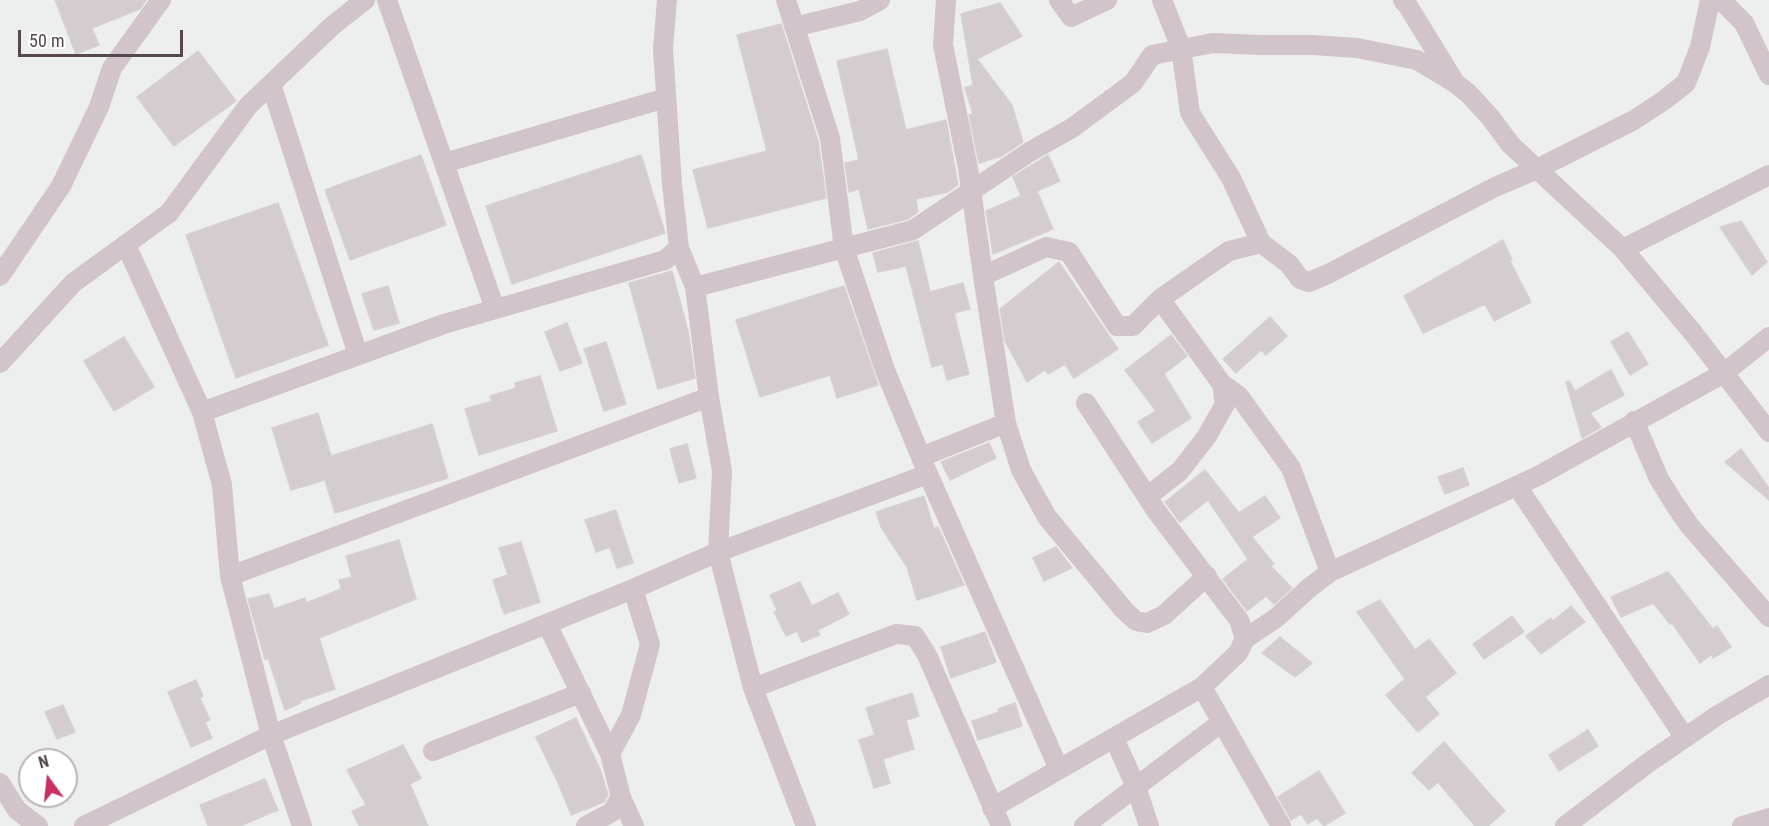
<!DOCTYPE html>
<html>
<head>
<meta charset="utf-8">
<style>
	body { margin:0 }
	#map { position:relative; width:1769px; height:826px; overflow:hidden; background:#ecefed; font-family:"Roboto Condensed",sans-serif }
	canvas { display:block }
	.north { position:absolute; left:18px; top:748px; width:60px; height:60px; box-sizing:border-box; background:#fff; border:2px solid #bcb5b8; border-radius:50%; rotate:345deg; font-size:16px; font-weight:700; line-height:24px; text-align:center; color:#57474e }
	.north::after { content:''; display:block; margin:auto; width:21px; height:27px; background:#c72f65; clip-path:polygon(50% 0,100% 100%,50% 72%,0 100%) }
	.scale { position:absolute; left:18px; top:30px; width:165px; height:27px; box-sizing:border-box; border:3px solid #57474e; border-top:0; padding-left:8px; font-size:18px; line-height:21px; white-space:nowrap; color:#57474e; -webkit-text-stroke:4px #fff; paint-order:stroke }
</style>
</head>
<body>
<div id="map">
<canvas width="1769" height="826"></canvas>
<div class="north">N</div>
<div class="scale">50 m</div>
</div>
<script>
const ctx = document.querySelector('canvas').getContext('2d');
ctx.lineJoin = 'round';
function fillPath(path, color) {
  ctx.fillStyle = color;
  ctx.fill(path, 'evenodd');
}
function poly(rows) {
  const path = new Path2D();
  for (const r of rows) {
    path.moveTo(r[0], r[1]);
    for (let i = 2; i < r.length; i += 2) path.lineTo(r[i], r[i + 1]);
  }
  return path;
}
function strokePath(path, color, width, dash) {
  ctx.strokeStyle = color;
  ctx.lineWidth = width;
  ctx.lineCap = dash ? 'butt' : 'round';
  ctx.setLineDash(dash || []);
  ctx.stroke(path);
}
const building = poly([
	[55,0,146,0,140,9,92,28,99,45,76,54,55,0],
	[1000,3,1022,36,977,59,1012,105,1023,142,1002,156,979,163,969,115,973,114,965,88,973,85,961,14,1000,3],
	[781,24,818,141,826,198,708,228,693,170,767,151,737,35,781,24],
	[887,49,906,130,946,120,958,185,948,192,916,199,918,212,908,219,868,229,859,189,849,192,845,163,859,160,837,61,887,49],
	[198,51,236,101,174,146,137,97,198,51],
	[421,155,446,225,350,260,325,190,421,155],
	[641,155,665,233,512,284,486,206,641,155],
	[1048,155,1060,181,1037,191,1053,229,993,254,986,211,1021,196,1013,177,1048,155],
	[278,203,328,345,236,378,186,235,278,203],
	[1741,221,1767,262,1752,275,1720,227,1741,221],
	[1503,240,1512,260,1510,261,1531,302,1494,321,1485,304,1423,333,1404,296,1503,240],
	[918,241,930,292,963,283,970,309,954,313,969,374,947,380,943,364,932,367,906,266,878,272,873,253,918,241],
	[1059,262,1118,349,1074,378,1065,364,1048,374,1045,370,1027,382,1005,341,1000,309,1059,262],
	[672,271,688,331,695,378,658,389,629,283,672,271],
	[388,286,399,323,374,330,362,294,388,286],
	[844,286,878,385,837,398,830,375,760,397,736,320,844,286],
	[1270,317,1287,336,1266,355,1261,350,1236,373,1223,359,1270,317],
	[567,323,582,363,560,371,545,332,567,323],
	[1628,332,1648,364,1630,375,1611,342,1628,332],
	[1171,335,1187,356,1164,374,1191,418,1152,443,1138,422,1156,411,1125,370,1171,335],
	[124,337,154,387,114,411,84,361,124,337],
	[606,342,626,404,604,411,584,349,606,342],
	[1611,370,1624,395,1590,413,1601,427,1582,438,1566,382,1569,381,1575,391,1611,370],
	[540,376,557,431,479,455,465,409,492,401,490,396,516,388,515,383,540,376],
	[318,413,331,456,432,424,448,478,335,513,325,480,291,490,272,428,318,413],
	[989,443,996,458,950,480,941,462,989,443],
	[687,444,696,478,679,483,670,449,687,444],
	[1741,449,1769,488,1769,500,1725,462,1741,449],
	[1463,468,1469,485,1445,494,1438,477,1463,468],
	[1205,470,1239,513,1265,496,1280,518,1252,537,1274,564,1271,566,1292,588,1274,604,1266,596,1247,611,1223,579,1248,559,1208,500,1180,522,1165,502,1205,470],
	[924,496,934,529,938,527,964,585,917,600,907,567,881,527,876,512,924,496],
	[616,510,633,563,617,568,610,547,596,552,585,520,616,510],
	[399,540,416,599,319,638,335,689,300,701,301,703,285,710,268,658,265,660,248,599,269,594,274,609,305,598,306,603,341,589,339,580,352,577,346,556,399,540],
	[521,542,540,602,504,614,493,580,508,575,499,548,521,542],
	[1056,547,1072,568,1044,581,1033,558,1056,547],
	[1668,572,1713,629,1717,626,1731,647,1713,658,1712,654,1700,663,1672,623,1670,624,1653,603,1621,617,1611,597,1668,572],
	[800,582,812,606,838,593,849,614,818,630,820,635,802,642,797,631,786,636,774,612,777,610,770,595,800,582],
	[1380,600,1415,650,1429,639,1456,673,1425,697,1439,714,1418,732,1386,695,1405,679,1357,612,1380,600],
	[1571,606,1585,622,1541,654,1526,636,1551,618,1553,621,1571,606],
	[1512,616,1524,632,1484,659,1473,644,1512,616],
	[985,632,996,662,951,678,941,647,985,632],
	[1280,637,1312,663,1295,677,1262,653,1280,637],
	[196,680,203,696,200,698,210,720,205,722,212,738,191,747,168,692,196,680],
	[912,693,919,716,906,720,914,749,883,759,890,783,874,788,859,740,875,735,866,708,912,693],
	[1015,703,1022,726,978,740,972,721,999,712,998,709,1015,703],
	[63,705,75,732,57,739,45,712,63,705],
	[576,718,600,769,608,795,604,802,571,815,559,785,536,737,576,718],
	[1588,730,1598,746,1559,771,1549,755,1588,730],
	[1444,742,1505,811,1488,826,1475,826,1438,782,1429,790,1412,773,1444,742],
	[403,745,421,778,410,784,428,826,359,826,352,811,366,805,347,770,403,745],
	[1319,771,1345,813,1324,826,1317,818,1308,824,1301,814,1291,820,1278,797,1319,771],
	[265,779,278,810,240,826,208,826,200,805,265,779]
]);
const street = poly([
	[387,0,495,309],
	[786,0,830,138,844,248,885,370,928,474,1059,769],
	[946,0,943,45,968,168,983,276,1046,247,1069,252,1117,326,1133,326,1160,299,1229,251,1261,243],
	[1059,0,1071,17,1107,0],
	[1162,0,1181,48,1190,113,1231,178,1261,243,1289,264,1300,279,1309,282,1328,274,1495,187,1537,169,1634,120,1663,101,1686,83,1700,47,1710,0],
	[1403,0,1408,6,1454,81],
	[1717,0,1726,5,1744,23,1769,75],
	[794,27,860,11,880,0],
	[271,84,358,355],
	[444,163,666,98],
	[126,245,202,412,222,485,230,576,271,735,302,826],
	[679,248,695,287,913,230,1031,151,1072,128,1133,83,1152,55,1213,43,1260,45,1313,45,1357,48,1417,60,1455,83,1468,93,1490,117,1511,145,1623,249,1694,334,1769,432],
	[1623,249,1769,175],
	[0,276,61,186,99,107,112,68,161,0],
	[983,276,1006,423,1021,470,1047,517,1124,610,1136,621,1147,623,1164,615,1207,576],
	[695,287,709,397,722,471,718,552,753,688,806,826],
	[0,363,73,283,169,213,248,106,332,26,365,0],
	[1086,403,1157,512,1239,620,1245,639],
	[202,412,444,324,665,260,679,248,672,184,663,49,667,0],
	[1634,421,1659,479,1674,503,1689,525,1769,617],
	[921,457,1006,423],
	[1517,486,1685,738],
	[1148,496,1180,471,1207,436,1225,404,1222,384,1160,299],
	[1330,572,1538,476,1724,373,1769,337],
	[230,576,709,397],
	[547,624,610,754],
	[1202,687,1281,826],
	[753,688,896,634,915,636,927,655,1001,826],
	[1114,738,1136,787,1149,826],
	[433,751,581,693],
	[0,783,17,810,38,826],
	[621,797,634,826],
	[992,808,1202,687,1238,653,1245,639,1276,618,1309,588,1330,572,1291,468,1239,396,1222,384],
	[84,826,271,735,633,589,718,552,928,474],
	[586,826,612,812,621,797,610,754,631,715,650,644,633,589],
	[1084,826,1222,722],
	[1565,826,1648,763,1718,715,1769,685],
	[1742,826,1769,818]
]);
fillPath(building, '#d4ccce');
strokePath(building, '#d7d1d2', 1.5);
strokePath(street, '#d2c4cb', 20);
</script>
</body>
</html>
